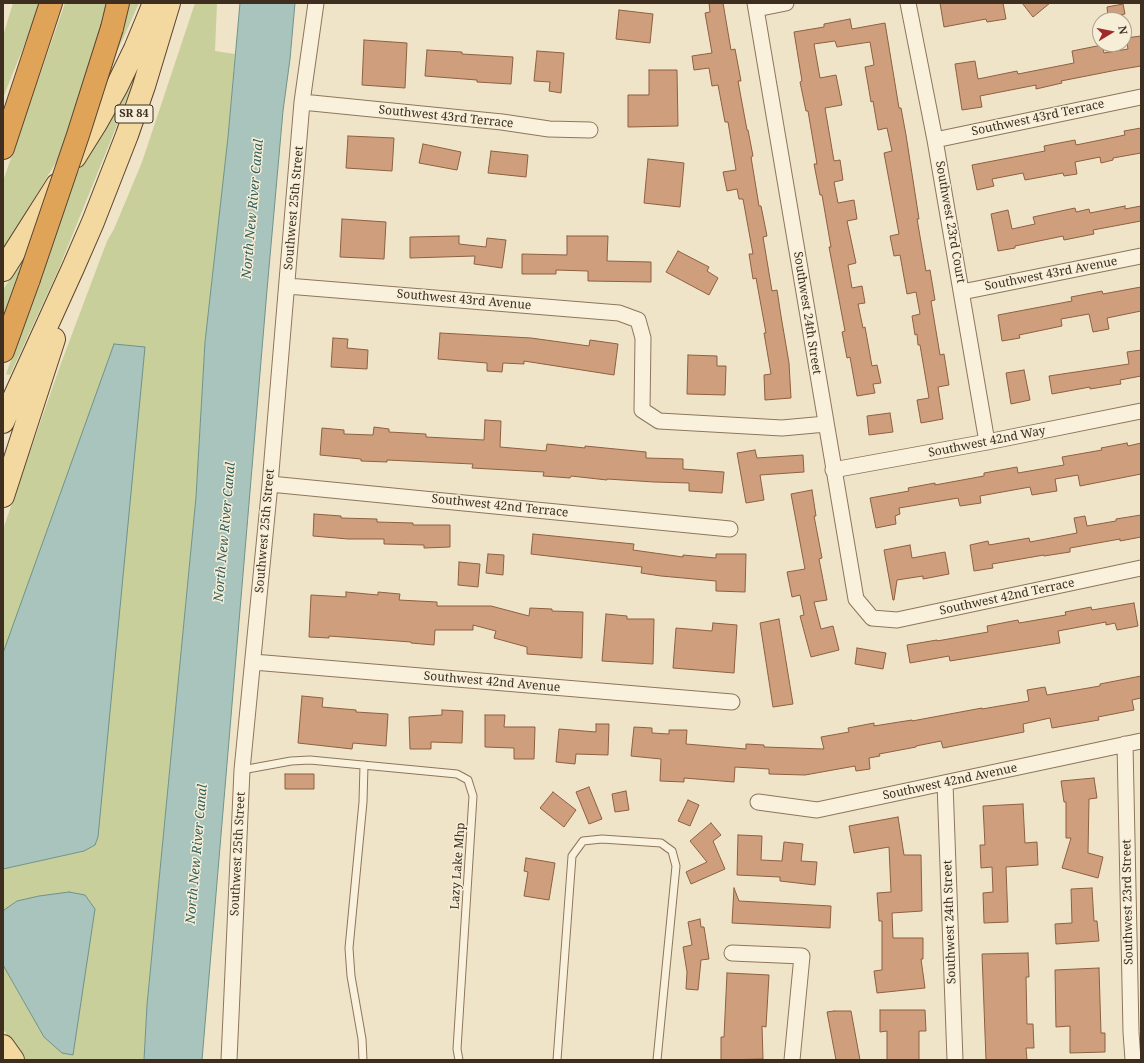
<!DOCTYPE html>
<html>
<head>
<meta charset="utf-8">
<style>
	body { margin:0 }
	#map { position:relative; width:1144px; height:1063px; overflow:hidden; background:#f0e4c8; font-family:"Noto Serif",serif }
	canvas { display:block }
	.frame { position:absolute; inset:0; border:4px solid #3d2e20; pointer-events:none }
	.north { position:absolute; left:1092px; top:12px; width:40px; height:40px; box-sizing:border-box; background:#f7eed8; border:1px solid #ada18e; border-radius:50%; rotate:80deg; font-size:11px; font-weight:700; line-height:16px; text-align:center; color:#3d2e20 }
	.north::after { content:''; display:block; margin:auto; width:14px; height:18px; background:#9e2a2b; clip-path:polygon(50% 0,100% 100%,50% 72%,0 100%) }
</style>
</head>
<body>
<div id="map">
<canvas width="1144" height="1063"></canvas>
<div class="frame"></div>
<div class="north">N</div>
</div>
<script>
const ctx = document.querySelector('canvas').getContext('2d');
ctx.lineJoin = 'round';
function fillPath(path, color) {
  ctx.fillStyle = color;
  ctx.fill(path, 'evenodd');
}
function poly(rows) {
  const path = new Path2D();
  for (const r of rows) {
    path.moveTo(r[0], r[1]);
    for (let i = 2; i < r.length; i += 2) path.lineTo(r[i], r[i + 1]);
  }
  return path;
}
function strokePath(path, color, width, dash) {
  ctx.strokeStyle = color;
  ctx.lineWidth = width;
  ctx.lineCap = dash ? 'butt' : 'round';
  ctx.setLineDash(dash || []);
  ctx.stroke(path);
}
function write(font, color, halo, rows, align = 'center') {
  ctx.font = font + ' "Noto Serif",serif';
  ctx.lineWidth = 3;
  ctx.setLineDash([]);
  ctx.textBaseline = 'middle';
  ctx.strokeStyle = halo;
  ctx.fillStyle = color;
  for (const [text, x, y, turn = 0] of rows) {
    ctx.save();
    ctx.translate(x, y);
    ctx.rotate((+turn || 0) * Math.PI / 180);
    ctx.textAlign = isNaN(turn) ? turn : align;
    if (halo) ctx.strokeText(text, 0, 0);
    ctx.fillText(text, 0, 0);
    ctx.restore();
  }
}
const green = poly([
	[13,3,41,3,3,98,3,36],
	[65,3,109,3,64,149,3,250,3,181],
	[129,3,139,3,122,41,113,58],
	[195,3,217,3,215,51,235,54,228,137,205,342,196,497,147,1005,144,1060,24,1060,3,1029,3,965,44,1037,17,901,3,911,3,869,84,851,3,653,3,529,60,366,107,241,114,229,142,162],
	[132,84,115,130,57,273,10,375,6,374,25,321,70,185],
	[29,249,3,327,3,290]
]);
const water = poly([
	[240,3,295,3,290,59,283,111,267,290,202,1060,144,1060,147,1005,196,497,205,342,228,137,240,3],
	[114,344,145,347,98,837,95,845,84,851,3,869,3,653,114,344],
	[69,892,85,895,95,909,73,1055,62,1053,44,1037,3,965,3,912,4,910,17,901,39,896,69,892]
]);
const building = poly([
	[709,3,723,3,731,50,735,49,741,81,738,81,747,130,748,130,753,156,751,157,759,206,761,206,767,236,763,237,772,291,777,290,781,316,789,363,791,398,765,400,764,375,771,374,764,333,766,333,756,278,753,279,749,254,753,254,743,199,739,199,737,189,727,191,723,172,736,170,728,122,725,122,718,85,712,86,709,68,694,70,692,56,712,53,705,13,710,12,709,3],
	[940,3,1003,3,1006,19,987,22,986,19,944,27,940,3],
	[1022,3,1050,3,1033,17,1022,3],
	[1123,4,1125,14,1108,17,1107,7,1123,4],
	[619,10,653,14,650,43,616,39,619,10],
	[850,19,852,29,885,23,899,108,901,108,906,135,919,219,917,219,926,271,930,270,935,300,931,301,940,355,944,354,949,385,938,387,943,419,921,423,917,400,929,398,920,345,918,345,917,334,915,335,912,316,920,314,916,292,907,294,900,255,894,256,890,236,899,234,884,153,892,151,887,128,878,130,873,101,871,102,865,67,874,65,870,42,837,47,835,41,814,44,820,78,836,75,842,105,825,108,834,161,840,160,843,180,834,182,838,203,854,200,857,219,847,221,856,263,848,265,852,288,862,286,865,303,858,304,863,328,865,327,872,366,877,365,881,383,873,384,875,393,857,396,850,357,847,358,842,332,845,331,829,247,831,247,822,195,820,195,814,164,817,164,808,111,806,111,800,82,802,81,794,32,824,27,824,24,850,19],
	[1141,36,1141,66,1117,70,1061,81,1062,83,1036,89,1036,85,980,96,982,107,962,110,955,64,975,61,978,79,1017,71,1018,74,1074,63,1072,51,1102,45,1104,53,1128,49,1126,38,1141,36],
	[364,40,407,43,405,88,362,85,364,40],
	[427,50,462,52,462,54,513,57,511,84,477,82,477,80,425,76,427,50],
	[537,51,564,53,561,93,549,91,550,82,534,81,537,51],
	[649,70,677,70,678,126,628,127,628,95,649,95,649,70],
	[1141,128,1141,153,1113,158,1113,160,1101,163,1100,157,1075,162,1077,174,1064,176,1063,173,1025,180,1023,173,992,179,994,186,977,190,972,165,1045,151,1044,146,1075,140,1076,145,1125,135,1124,131,1141,128],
	[348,136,394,138,392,171,346,168,348,136],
	[423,144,461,152,457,170,419,163,423,144],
	[491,151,528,155,526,177,488,173,491,151],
	[648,159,684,163,680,207,644,203,648,159],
	[1125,206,1125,209,1141,206,1141,221,1093,230,1094,234,1064,240,1063,236,1015,246,1015,248,998,251,991,214,1008,210,1012,229,1035,224,1033,217,1075,208,1076,212,1089,209,1090,213,1125,206],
	[342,219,386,222,384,259,340,257,342,219],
	[459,236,459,244,486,247,487,238,506,240,502,268,474,264,475,256,410,258,410,237,459,236],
	[567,236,608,236,607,261,651,262,651,282,588,281,588,271,556,270,556,274,522,274,522,254,567,255,567,236],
	[678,251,709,267,707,271,718,278,709,295,666,272,678,251],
	[1141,287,1141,311,1107,318,1109,329,1093,332,1089,314,1061,319,1062,326,1019,335,1020,338,1002,341,998,315,1072,301,1071,297,1102,291,1103,294,1141,287],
	[440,333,531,338,589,346,590,340,618,344,614,375,524,361,524,364,503,363,502,372,487,371,487,363,438,359,440,333],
	[333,338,348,339,347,348,368,350,367,369,331,367,333,338],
	[1141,350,1141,376,1120,380,1121,384,1090,389,1090,387,1052,394,1049,376,1129,364,1127,352,1141,350],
	[688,355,717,356,717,366,726,366,725,395,687,394,688,355],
	[1024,370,1030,400,1011,404,1006,373,1024,370],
	[890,413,893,432,869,435,867,416,890,413],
	[485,420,501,421,500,447,546,451,547,444,585,448,585,446,646,452,646,458,683,459,683,469,724,472,722,493,689,491,689,483,654,482,607,479,607,480,571,476,570,478,543,476,544,472,472,468,473,464,387,460,387,462,361,461,361,459,320,455,322,428,344,430,344,434,373,435,374,427,389,429,389,432,426,434,426,437,484,440,485,420],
	[1127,443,1128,446,1141,443,1141,474,1080,486,1078,475,1055,479,1057,491,1032,495,1030,487,980,496,981,503,960,506,958,498,899,508,900,514,895,516,896,524,876,528,870,498,909,491,908,488,935,483,935,485,984,476,984,473,1017,467,1018,473,1064,465,1062,457,1102,450,1101,448,1127,443],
	[755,450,757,458,803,455,804,472,760,475,764,500,746,503,737,453,755,450],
	[812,490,816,516,814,516,822,558,819,559,827,600,814,602,821,629,833,626,839,650,811,657,800,616,804,615,800,595,792,597,787,572,805,569,791,494,812,490],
	[314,514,341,516,341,518,377,519,377,522,413,523,413,525,450,525,450,547,424,548,424,545,384,544,384,539,348,539,313,536,314,514],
	[1141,515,1141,537,1120,541,1120,539,1070,548,1070,552,1044,556,1044,555,992,564,993,568,974,571,970,545,988,541,989,545,1029,538,1030,542,1077,533,1074,518,1085,516,1087,526,1116,521,1116,519,1141,515],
	[533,534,634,544,633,550,683,557,683,555,716,558,716,554,746,554,745,592,716,591,716,581,661,576,641,573,642,567,531,554,533,534],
	[910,545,912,558,945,552,949,574,923,579,923,576,897,580,894,600,893,600,884,550,910,545],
	[488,554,504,555,503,575,486,573,488,554],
	[459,562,480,564,478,587,458,585,459,562],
	[346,592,378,595,378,592,400,594,399,600,437,602,437,606,491,606,529,616,530,608,552,609,552,611,583,612,582,658,527,654,527,647,494,638,496,631,473,625,473,630,435,630,434,645,411,643,411,642,329,636,329,638,309,637,311,595,346,597,346,592],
	[1134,603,1138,626,1117,630,1115,623,1106,625,1106,622,1058,631,1060,643,950,661,949,656,910,663,907,645,937,640,937,641,988,632,987,626,1018,620,1019,623,1066,615,1065,612,1091,607,1092,610,1134,603],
	[606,614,627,616,627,619,654,619,653,664,602,661,606,614],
	[779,619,793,704,773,707,760,623,779,619],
	[713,623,737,625,734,673,673,668,676,628,712,631,713,623],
	[857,648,886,653,883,669,855,664,857,648],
	[1141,676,1141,698,1132,700,1134,710,1098,717,1099,720,1052,728,1050,718,1023,724,1024,732,943,748,941,741,916,746,916,747,879,754,880,756,869,758,870,769,856,771,855,766,805,775,769,774,769,769,735,767,734,782,684,778,684,782,660,781,661,759,631,756,634,727,652,728,652,733,669,734,669,730,687,730,686,744,746,749,746,744,764,745,764,747,824,749,821,737,849,732,848,728,874,723,874,726,912,720,912,721,982,708,982,709,1029,701,1027,690,1045,687,1047,695,1100,686,1100,684,1141,676],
	[302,696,323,698,322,707,356,710,356,712,388,714,386,746,353,743,352,749,298,743,302,696],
	[442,710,463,711,462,743,431,742,431,749,410,749,409,717,442,715,442,710],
	[485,715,505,715,504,727,535,727,534,759,514,759,514,748,485,747,485,715],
	[596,724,609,724,608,755,576,754,575,764,556,762,559,729,596,732,596,724],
	[285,774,314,774,314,789,285,789,285,774],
	[1094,778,1097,798,1089,799,1088,853,1103,857,1098,878,1062,868,1071,838,1066,838,1066,802,1064,802,1061,781,1094,778],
	[589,787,602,819,589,824,576,792,589,787],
	[626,791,629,810,615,812,612,794,626,791],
	[553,792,576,810,564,827,540,808,553,792],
	[688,800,699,805,690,826,678,821,688,800],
	[1023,804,1025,843,1037,842,1038,865,1006,867,1008,922,984,923,983,893,993,892,992,867,981,868,980,845,985,845,983,806,1023,804],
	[898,817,904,855,921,855,922,911,892,913,893,938,923,938,923,959,921,959,925,988,877,993,874,971,882,970,882,921,879,921,877,893,891,892,889,847,854,853,849,826,898,817],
	[711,823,721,835,713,841,725,869,691,884,686,872,707,862,690,841,711,823],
	[738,835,762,836,761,860,782,861,784,842,803,844,801,861,817,862,815,885,780,881,780,877,737,875,738,835],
	[526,858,555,863,549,900,524,896,528,872,524,871,526,858],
	[734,888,739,901,831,906,830,928,732,923,734,888],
	[1092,888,1094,921,1097,921,1099,941,1056,944,1055,924,1072,923,1071,889,1092,888],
	[700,919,701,927,704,927,709,959,701,960,698,990,686,989,687,972,683,947,692,945,688,922,700,919],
	[1028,953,1029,977,1026,977,1027,1024,1033,1024,1034,1048,1026,1048,1027,1060,986,1060,982,954,1028,953],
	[1099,968,1101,1033,1105,1033,1105,1052,1070,1053,1070,1026,1056,1027,1055,970,1099,968],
	[727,973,769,975,766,1027,762,1026,763,1059,721,1060,721,1037,724,1037,727,973],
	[880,1010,925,1010,926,1031,919,1031,919,1060,887,1060,887,1031,880,1032,880,1010],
	[834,1011,851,1011,860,1060,836,1060,827,1012,834,1011]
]);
const lane = poly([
	[242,770,291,761,310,760,457,774,468,780,473,796,457,1049,459,1060],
	[363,1060,362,1039,351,976,349,948,363,802,364,765],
	[557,1060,572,856,583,841,602,839,661,843,672,851,676,866,657,1060]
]);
const street = poly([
	[755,3,856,599,872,618,897,620,1141,568],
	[908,3,935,140,987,442],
	[756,9,786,3],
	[302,102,502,122,549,129,590,130],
	[935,140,1141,97],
	[287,286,619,313,638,320,643,338,642,410,659,421,782,428,826,424],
	[962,292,1141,256],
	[833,470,987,442,1141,411],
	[270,484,730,529],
	[253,662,732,702],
	[1125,744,1131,1032,1133,1060],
	[945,783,955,1060],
	[758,802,817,810,1141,741],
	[732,953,802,956,792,1060],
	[229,1060,242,770,270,484,302,102,316,3]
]);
const primary = poly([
	[75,157,95,125,117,86,135,49,154,3],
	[3,270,57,185],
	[3,422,73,268,93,222,127,135,144,86,169,3],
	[3,496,54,339],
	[3,1046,13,1060]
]);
const highway = poly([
	[112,28,118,3],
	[3,148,51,3],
	[3,351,29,279]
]);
const highwayBridge = poly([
	[29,279,78,135,112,28]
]);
const shields = [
	[134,114,38]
];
const shieldNames = [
	["SR 84",134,114]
];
const streetNames = [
	["Southwest 43rd Terrace",446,117,6],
	["Southwest 43rd Terrace",1038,118,-12],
	["Southwest 25th Street",294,208,-85],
	["Southwest 23rd Court",950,222,80],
	["Southwest 43rd Avenue",1051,274,-11],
	["Southwest 43rd Avenue",464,300,5],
	["Southwest 24th Street",807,313,81],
	["Southwest 42nd Way",987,442,-11],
	["Southwest 42nd Terrace",500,506,6],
	["Southwest 25th Street",265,531,-85],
	["Southwest 42nd Terrace",1007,597,-12],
	["Southwest 42nd Avenue",492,682,5],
	["Southwest 42nd Avenue",950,782,-12],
	["Southwest 25th Street",238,854,-87],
	["Lazy Lake Mhp",458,866,-86],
	["Southwest 23rd Street",1128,902,-91],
	["Southwest 24th Street",950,922,-92]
];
const waterNames = [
	["North New River Canal",253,209,-85],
	["North New River Canal",225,532,-85],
	["North New River Canal",197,854,-85]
];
fillPath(green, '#c9cf9b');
fillPath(water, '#a9c4bc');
strokePath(water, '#6f938a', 1);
fillPath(building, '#cf9f7d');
strokePath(building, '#8d5f41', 1);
strokePath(lane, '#8d765c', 9);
strokePath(street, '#8d765c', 17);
strokePath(primary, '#5b4430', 24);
strokePath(highway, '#5b4430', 24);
strokePath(lane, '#faf1dc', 7);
strokePath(street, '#faf1dc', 15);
strokePath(primary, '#f3d9a0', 22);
strokePath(highway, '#e0a458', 22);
strokePath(highwayBridge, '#5b4430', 24, []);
strokePath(highwayBridge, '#e0a458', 22);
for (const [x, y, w] of shields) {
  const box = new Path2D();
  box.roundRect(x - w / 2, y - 9, w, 18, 3);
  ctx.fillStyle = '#f7eed8';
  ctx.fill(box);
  strokePath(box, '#3d2e20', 1);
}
write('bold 11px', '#3d2e20', null, shieldNames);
write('12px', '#3d2e20', '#f7eed8', streetNames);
write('italic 13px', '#2f5d5a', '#f7eed8', waterNames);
</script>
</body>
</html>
